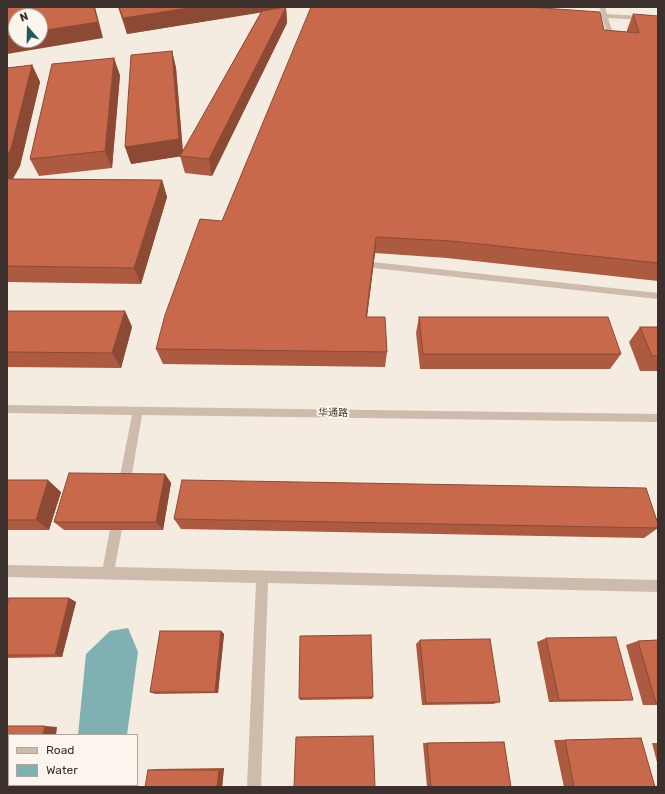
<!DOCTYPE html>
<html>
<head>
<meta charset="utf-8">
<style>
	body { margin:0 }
	#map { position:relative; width:665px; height:794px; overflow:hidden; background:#f4ebe1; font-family:Rubik,sans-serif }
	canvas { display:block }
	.frame { position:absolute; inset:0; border:8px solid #3b302b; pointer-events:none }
	.legend { position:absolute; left:8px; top:734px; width:130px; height:52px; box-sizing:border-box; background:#fbf5ee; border:1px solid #aea6a0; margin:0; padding:5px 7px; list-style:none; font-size:12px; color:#3b302b }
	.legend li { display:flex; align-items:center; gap:8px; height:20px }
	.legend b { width:20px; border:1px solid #aea6a0 }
	.north { position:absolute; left:8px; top:8px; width:40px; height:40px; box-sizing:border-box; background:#fbf5ee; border:1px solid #aea6a0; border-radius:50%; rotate:340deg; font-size:11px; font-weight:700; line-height:16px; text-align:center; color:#3b302b }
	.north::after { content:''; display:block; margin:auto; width:14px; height:18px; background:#1f5a5e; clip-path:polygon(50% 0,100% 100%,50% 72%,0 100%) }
</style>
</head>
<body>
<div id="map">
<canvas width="665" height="794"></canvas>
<div class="frame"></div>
<ul class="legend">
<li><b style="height:5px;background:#cdbbac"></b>Road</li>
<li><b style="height:11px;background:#7fb0b2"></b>Water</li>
</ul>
<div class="north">N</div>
</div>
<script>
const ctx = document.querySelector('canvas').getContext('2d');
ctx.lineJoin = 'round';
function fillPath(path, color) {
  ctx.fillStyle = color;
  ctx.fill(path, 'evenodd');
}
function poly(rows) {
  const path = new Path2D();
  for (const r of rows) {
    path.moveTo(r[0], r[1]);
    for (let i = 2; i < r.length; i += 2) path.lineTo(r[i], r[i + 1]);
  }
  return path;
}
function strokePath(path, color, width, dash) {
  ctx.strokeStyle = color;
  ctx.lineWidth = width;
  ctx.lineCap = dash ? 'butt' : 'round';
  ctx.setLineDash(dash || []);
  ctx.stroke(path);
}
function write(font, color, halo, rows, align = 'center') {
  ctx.font = font + ' Rubik,"Noto Sans SC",sans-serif';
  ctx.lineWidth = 4;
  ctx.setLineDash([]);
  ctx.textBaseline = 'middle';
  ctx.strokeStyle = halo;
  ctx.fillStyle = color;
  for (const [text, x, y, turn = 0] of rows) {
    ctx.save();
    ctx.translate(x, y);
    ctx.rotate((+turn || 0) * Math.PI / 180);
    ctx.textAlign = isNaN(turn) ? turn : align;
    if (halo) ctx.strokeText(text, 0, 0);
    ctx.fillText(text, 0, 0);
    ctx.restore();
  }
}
const water = poly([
	[128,628,138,652,127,735,78,735,86,654,110,631]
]);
const minor = poly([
	[599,7,605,7,607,14,658,17,658,21,608,18,616,43,613,45,610,43,602,17,588,17,585,15,588,13,602,14,599,7],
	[373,262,658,293,658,299,373,268,369,265,373,262],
	[7,405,658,414,658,422,142,415,130,486,128,490,124,491,120,490,118,486,132,415,7,413,7,405],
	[118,512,122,514,124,518,115,567,658,580,658,592,268,583,261,787,247,787,256,583,7,577,7,565,103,567,112,518,114,514,118,512]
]);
const wall = poly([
	[118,7,286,7,287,23,212,176,185,173,180,156,131,164,172,51,176,68,183,151,261,12,127,34],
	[633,14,658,16,658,281,447,258,375,253,367,317,387,352,385,367,163,364,156,349,222,221,604,30,627,32,627,30],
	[32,65,40,82,20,166,13,179,162,180,167,197,141,284,7,282,7,68],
	[120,75,112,168,39,176,30,159],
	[7,311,125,311,132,327,121,368,7,367],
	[419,317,621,354,610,369,420,369,416,333],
	[640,327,658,327,658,371,640,371,629,342],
	[165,474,171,483,163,530,64,530,54,522],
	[7,480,61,492,49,530,7,530],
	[174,519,658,524,658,528,644,538,181,529],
	[69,598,76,602,62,657,7,658,7,605],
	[221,631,224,634,218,693,155,694,150,692],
	[546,638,633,700,620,701,549,702,537,642],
	[420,640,500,702,493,704,422,705,416,644],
	[658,640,658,705,643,705,626,645,638,641],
	[373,697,372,699,300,700,299,698],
	[641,738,655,787,564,787,554,740],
	[504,742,511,787,427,787,423,743],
	[652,743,658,743,658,766],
	[224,768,222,787,148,770,156,769]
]);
const shadedWall = poly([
	[94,7,95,7,103,38,7,54,7,36,16,35,16,40,40,40,40,31],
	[195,7,283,7,283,9,127,34,123,18],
	[286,7,287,23,212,176,209,159],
	[172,51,176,68,183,156,131,164,125,147],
	[114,58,120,75,112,168,105,151],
	[32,65,40,82,20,166,7,188,7,156],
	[162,180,167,197,141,284,134,268],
	[376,237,375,253,365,332,366,317],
	[125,311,132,327,121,368,112,353],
	[165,474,171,483,163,530,156,522],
	[48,480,61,492,49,530,36,520],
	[69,598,76,602,62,657,55,655],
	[221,631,224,634,218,693,215,692],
	[45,726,57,727,56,735,43,735],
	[224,768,222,787,217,787,219,770],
	[30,785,44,785,43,787,30,787]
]);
const building = poly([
	[7,7,94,7,98,22,40,31,40,16,16,16,16,35,7,36,7,7],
	[119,7,195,7,123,18,119,7],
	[286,7,209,159,180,156,262,11,286,7],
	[311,7,528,7,600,12,604,30,639,33,633,14,658,16,658,263,451,241,376,237,366,317,385,317,387,352,156,349,165,315,200,219,222,221,311,7],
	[172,51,179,139,125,147,131,55,172,51],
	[114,58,105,151,30,159,52,64,114,58],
	[32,65,11,149,7,156,7,68,32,65],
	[7,179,162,180,134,268,7,266,7,179],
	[7,311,125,311,112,353,7,352,7,311],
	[419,317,608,317,621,354,423,354,419,317],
	[640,327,658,327,658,356,652,356,640,327],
	[69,473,165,474,156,522,54,522,69,473],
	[7,480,48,480,36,520,7,520,7,480],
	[182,480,646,488,658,524,658,528,174,519,182,480],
	[9,598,69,598,55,655,7,655,7,605,9,598],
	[160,631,221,631,215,692,150,692,160,631],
	[371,635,373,697,299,698,300,636,371,635],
	[616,637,633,700,559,700,546,638,616,637],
	[490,639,500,702,426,703,420,640,490,639],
	[658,640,658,703,656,703,638,641,658,640],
	[7,726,45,726,43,735,9,735,9,785,30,785,30,787,7,787,7,726],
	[373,736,375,787,294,787,296,737,373,736],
	[641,738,655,787,574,787,565,740,641,738],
	[504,742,511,787,431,787,427,743,504,742],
	[148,770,219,770,217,787,145,787,148,770]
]);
const streetNames = [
	["华通路",333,413,1]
];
fillPath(water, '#7fb0b2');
fillPath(minor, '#cdbbac');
fillPath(wall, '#ac5a40');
fillPath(shadedWall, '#8c4a34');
fillPath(building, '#c8694b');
strokePath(building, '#8c4a34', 1);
write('10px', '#3b302b', '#fbf5ee', streetNames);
</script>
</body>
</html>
